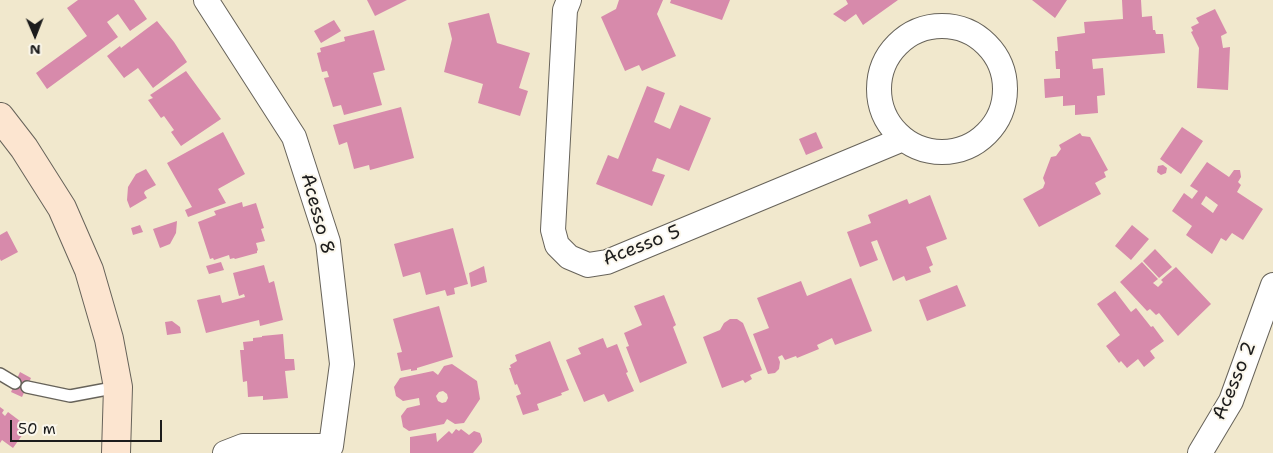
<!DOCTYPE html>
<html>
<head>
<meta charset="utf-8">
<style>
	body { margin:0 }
	#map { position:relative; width:1273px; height:453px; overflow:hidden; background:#f1e8cd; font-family:"Shantell Sans",sans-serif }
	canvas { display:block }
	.north { position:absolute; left:10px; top:10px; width:50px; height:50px; -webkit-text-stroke:4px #fbf7ec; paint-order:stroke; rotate:179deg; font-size:14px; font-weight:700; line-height:20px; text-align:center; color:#1c1c1c }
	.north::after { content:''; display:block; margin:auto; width:18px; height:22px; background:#1c1c1c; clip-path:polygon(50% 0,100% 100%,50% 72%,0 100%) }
	.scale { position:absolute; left:10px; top:420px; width:152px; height:22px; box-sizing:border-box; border:2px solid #1c1c1c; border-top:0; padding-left:6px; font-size:15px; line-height:18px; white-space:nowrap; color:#1c1c1c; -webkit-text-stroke:4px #fbf7ec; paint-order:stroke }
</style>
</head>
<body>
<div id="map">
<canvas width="1273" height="453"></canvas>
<div class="north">N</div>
<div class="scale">50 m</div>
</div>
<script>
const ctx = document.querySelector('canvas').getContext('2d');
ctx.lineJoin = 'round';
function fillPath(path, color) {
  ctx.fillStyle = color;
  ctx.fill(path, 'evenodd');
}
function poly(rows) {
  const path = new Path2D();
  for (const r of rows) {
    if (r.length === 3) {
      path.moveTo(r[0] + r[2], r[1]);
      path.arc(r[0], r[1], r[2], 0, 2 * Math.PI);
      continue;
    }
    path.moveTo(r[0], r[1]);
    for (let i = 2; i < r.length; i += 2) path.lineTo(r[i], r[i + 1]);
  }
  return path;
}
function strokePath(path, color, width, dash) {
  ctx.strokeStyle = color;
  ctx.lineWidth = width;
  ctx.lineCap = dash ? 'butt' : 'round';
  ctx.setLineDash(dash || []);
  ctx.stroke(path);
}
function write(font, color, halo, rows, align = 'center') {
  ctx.font = font + ' "Shantell Sans",sans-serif';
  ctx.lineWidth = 4;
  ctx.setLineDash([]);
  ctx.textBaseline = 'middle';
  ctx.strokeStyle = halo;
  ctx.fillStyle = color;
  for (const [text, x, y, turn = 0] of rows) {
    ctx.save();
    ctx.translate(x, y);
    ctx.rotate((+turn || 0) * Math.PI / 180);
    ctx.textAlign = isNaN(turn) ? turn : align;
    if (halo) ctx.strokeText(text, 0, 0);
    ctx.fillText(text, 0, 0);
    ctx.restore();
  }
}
const building = poly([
	[78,0,134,0,147,19,130,31,118,14,107,22,118,37,47,89,36,73,87,36,67,8],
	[367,0,407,0,375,16],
	[619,0,663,0,657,14,676,56,642,71,639,65,625,71,601,17,616,9],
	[671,0,730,0,722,20,670,3],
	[846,0,898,0,863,25,856,14,845,22,833,14,848,4],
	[1032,0,1067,0,1055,18],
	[1122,0,1141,0,1142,17,1152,16,1153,30,1155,30,1156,34,1163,34,1165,53,1092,59,1093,69,1103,68,1105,95,1097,96,1098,113,1075,115,1075,105,1063,106,1063,96,1045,98,1044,79,1060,78,1060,69,1056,69,1055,51,1058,51,1057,37,1085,33,1084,22,1123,19],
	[1215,9,1227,33,1221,36,1223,48,1230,47,1228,90,1197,88,1199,48,1191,32,1193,31,1191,27,1199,23,1196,18],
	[489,13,497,43,530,53,519,88,528,91,520,116,478,103,483,84,444,72,452,39,448,23],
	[334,20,341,31,321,43,314,31],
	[157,21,174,42,187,62,153,88,138,68,124,78,107,56,120,46,121,48],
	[374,30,385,70,373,73,382,105,344,115,341,105,333,107,324,78,329,77,327,71,322,72,317,53,321,52,320,48,345,41,344,37],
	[186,71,221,119,181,146,171,132,174,130,164,116,161,118,148,100,153,98,150,95],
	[647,86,665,93,654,122,670,129,680,105,711,118,689,171,657,158,652,171,665,175,652,206,596,184,608,155,618,159],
	[401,107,414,158,370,170,369,165,354,169,347,142,339,145,333,125],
	[1182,127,1203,141,1181,174,1160,159],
	[223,132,245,174,218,189,226,203,188,217,185,210,192,207,167,163],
	[816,132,823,148,806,155,799,139],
	[1080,133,1082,136,1090,137,1108,170,1104,172,1106,177,1095,183,1101,194,1039,227,1023,199,1043,188,1045,183,1043,178,1051,157,1056,156,1061,149,1059,145],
	[1207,162,1229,177,1234,170,1240,170,1241,177,1238,182,1241,185,1237,192,1263,209,1243,240,1232,233,1226,241,1221,238,1212,254,1186,235,1192,226,1172,211,1184,193,1192,199,1198,191,1190,186],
	[1206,196,1218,205,1213,213,1201,204],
	[1163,165,1167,168,1166,173,1161,175,1157,172,1158,166],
	[146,169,156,185,145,191,144,193,147,198,130,208,127,200,128,187,136,174],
	[930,195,947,239,926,247,933,265,929,267,931,272,906,281,904,276,893,281,877,240,871,242,878,260,860,267,847,232,871,223,868,215,907,199,909,204],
	[242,202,243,207,256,203,264,228,261,229,265,241,256,243,258,250,257,251,257,253,235,259,234,258,230,259,229,255,214,260,213,258,210,259,198,222,216,215,214,211],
	[177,221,176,233,170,244,160,248,153,229],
	[140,225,143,232,133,235,131,228],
	[1132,225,1149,239,1131,260,1115,246],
	[453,228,468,284,454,288,455,294,447,296,445,290,426,295,420,272,403,277,394,244],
	[7,231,18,252,1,261,0,259,0,235],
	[1155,249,1172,267,1159,278,1143,261],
	[221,262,224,270,209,274,206,266],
	[1142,262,1158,279,1153,283,1158,287,1163,282,1161,280,1176,267,1211,304,1178,336,1159,313,1156,315,1150,309,1147,311,1120,282],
	[264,265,269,283,274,281,283,320,260,326,259,320,206,333,197,300,220,295,222,303,245,297,244,294,239,296,233,273],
	[484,266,487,282,471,287,469,273],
	[851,278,872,331,835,345,832,338,817,345,819,349,797,358,796,356,785,360,782,355,778,357,780,362,779,369,775,373,768,374,753,334,769,328,757,298,801,281,807,296],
	[957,285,966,306,927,321,919,300],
	[1115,291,1131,312,1136,308,1151,327,1153,326,1164,341,1150,351,1155,358,1144,367,1138,359,1127,368,1121,361,1119,363,1106,346,1120,335,1097,304],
	[664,295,676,325,673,327,687,363,640,383,626,347,629,346,624,333,642,325,634,306],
	[439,306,453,357,417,368,417,370,411,371,411,369,401,371,397,353,402,352,393,319],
	[730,319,737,319,743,323,762,370,750,375,752,379,745,383,743,380,722,388,703,337,720,330,724,323],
	[172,321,180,327,181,333,167,335,165,322],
	[283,334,285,359,294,359,295,370,285,371,288,398,263,400,263,396,248,397,247,381,243,382,240,350,244,350,243,342,253,341,253,338,262,337,262,336],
	[603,338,607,348,617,344,628,372,626,373,634,391,608,402,604,394,584,402,566,360,581,354,578,348],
	[550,341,569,390,561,393,562,395,537,404,539,410,523,415,516,396,521,394,517,384,515,385,509,368,511,368,510,365,517,361,515,355],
	[452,364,477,381,480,399,464,423,455,424,447,419,444,424,409,431,403,427,401,416,407,408,420,405,419,398,403,401,396,396,394,387,400,378,433,371,438,375,444,366],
	[443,391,447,394,448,398,446,402,442,403,438,401,436,396,439,392],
	[20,372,31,378,22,397,11,392],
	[0,407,4,410,2,413,5,416,8,412,28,427,13,448,2,440,0,443],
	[456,429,459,431,461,429,469,435,474,431,480,433,482,439,482,442,473,453,410,453,410,437,436,433,437,442,449,431,452,434]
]);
const service = poly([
	[0,374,15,383],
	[27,387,70,396,118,387]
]);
const minor = poly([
	[206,0,294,137,328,242,342,364,331,446,328,453],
	[569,0,565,10,553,230,557,245,569,257,588,265,607,262,903,139],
	[942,89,63],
	[225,453,243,446,331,446],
	[1200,453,1231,401,1273,285]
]);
const secondary = poly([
	[0,117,24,148,62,208,89,270,109,339,118,387,116,453]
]);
const streetNames = [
	["Acesso 8",317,214,75],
	["Acesso 5",642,246,-21],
	["Acesso 2",1235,381,-67]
];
fillPath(building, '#d78aab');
strokePath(service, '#67635a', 14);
strokePath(minor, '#67635a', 26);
strokePath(secondary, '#67635a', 30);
strokePath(service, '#fff', 11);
strokePath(minor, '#fff', 24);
strokePath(secondary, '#fce5d0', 28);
write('19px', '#1c1c1c', '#fbf7ec', streetNames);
</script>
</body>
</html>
